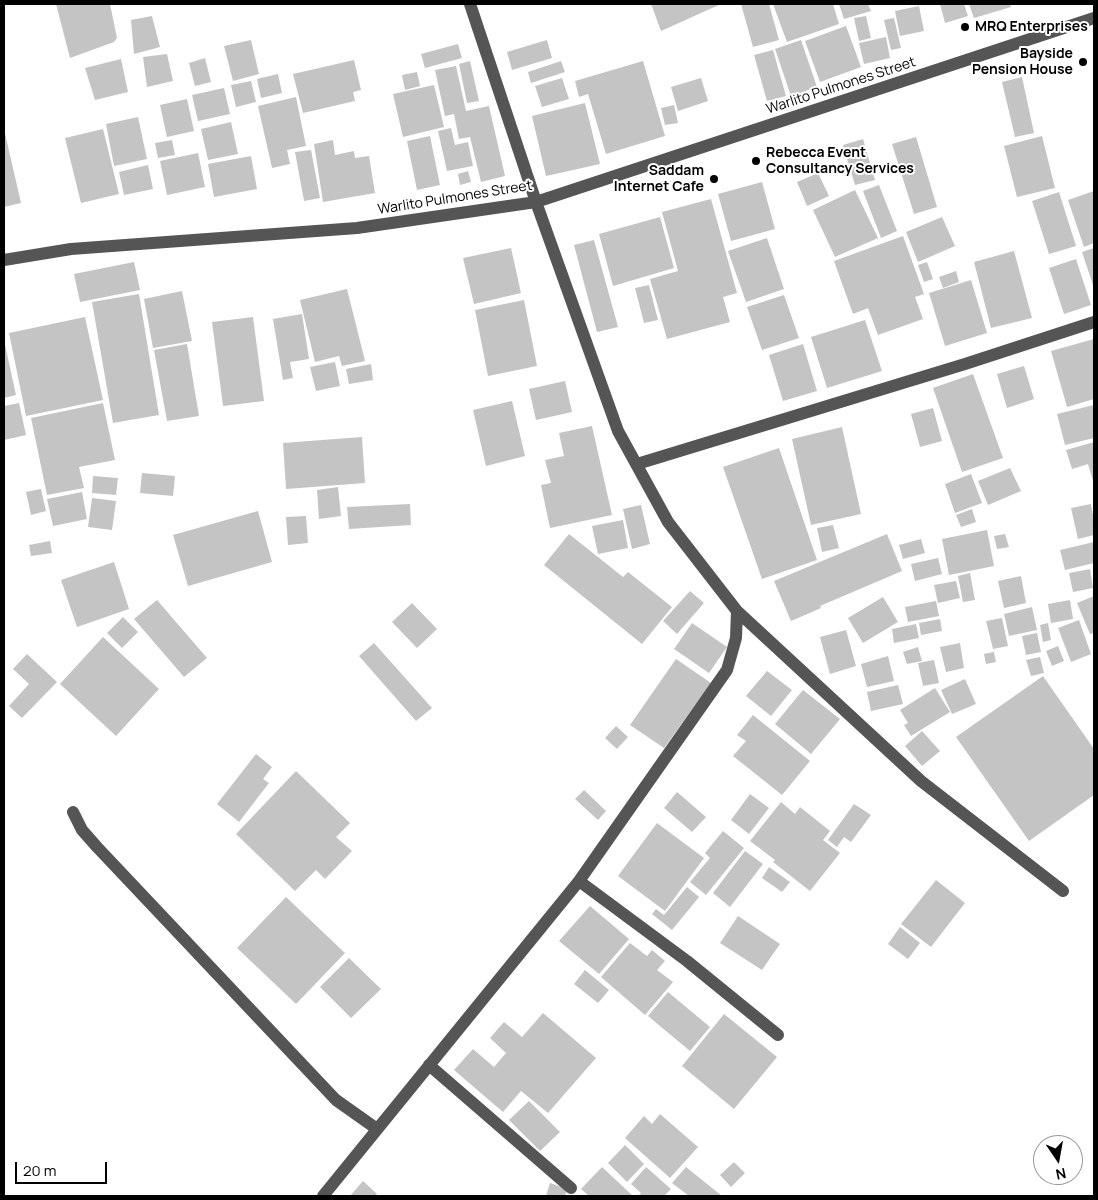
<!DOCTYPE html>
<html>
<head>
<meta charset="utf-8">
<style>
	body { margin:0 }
	#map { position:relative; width:1098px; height:1200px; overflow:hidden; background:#fff; font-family:Manrope,sans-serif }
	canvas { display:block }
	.frame { position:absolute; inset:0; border:5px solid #000; pointer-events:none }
	.north { position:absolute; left:1033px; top:1135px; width:50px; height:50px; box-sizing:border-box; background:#fff; border:1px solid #999; border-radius:50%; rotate:168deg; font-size:14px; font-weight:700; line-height:20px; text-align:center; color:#000 }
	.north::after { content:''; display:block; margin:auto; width:18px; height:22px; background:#000; clip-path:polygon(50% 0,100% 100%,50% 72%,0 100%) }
	.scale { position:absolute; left:15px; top:1162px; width:92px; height:22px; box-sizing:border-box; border:2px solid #000; border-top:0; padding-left:6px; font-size:15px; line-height:18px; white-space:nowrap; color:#000; -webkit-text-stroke:4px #fff; paint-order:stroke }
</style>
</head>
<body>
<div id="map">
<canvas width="1098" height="1200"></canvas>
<div class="frame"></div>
<div class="north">N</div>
<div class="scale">20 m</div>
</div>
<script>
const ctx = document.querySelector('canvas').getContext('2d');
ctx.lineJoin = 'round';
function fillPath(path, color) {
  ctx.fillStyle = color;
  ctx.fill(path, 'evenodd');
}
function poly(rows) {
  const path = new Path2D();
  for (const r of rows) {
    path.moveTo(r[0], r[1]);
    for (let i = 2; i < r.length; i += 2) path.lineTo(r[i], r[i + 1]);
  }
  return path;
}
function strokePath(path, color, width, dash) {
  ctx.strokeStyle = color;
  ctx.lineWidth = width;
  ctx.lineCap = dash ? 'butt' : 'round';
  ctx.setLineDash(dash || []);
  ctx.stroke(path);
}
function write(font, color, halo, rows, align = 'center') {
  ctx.font = font + ' Manrope,sans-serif';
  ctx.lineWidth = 4;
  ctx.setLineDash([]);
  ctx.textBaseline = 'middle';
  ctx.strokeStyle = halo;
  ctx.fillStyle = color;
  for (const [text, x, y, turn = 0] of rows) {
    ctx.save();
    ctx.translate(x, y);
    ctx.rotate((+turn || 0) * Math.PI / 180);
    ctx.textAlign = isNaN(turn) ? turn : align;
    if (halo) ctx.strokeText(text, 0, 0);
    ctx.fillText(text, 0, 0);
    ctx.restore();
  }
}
const building = poly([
	[56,4,110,4,117,38,114,42,70,58],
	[651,4,721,4,661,31],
	[741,4,769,4,779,40,753,47],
	[773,4,833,4,839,24,787,42],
	[839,4,868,4,871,11,844,19],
	[940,4,964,4,968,16,945,23],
	[969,4,1010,4,1011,7,974,18],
	[919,6,924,31,900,36,895,11],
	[152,16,160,47,134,54,131,20],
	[866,16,871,38,859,41,854,18],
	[894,18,901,48,891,50,884,20],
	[846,26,861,67,820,82,805,41],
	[886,37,890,58,864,64,859,43],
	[251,40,259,74,233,81,224,46],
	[547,40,552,58,512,70,507,52],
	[801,40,817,87,791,96,775,49],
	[458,44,462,58,425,68,421,54],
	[773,50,786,96,767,101,754,55],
	[167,54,173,81,147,87,143,57],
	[205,58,211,82,195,86,189,63],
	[121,59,128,92,95,100,85,68],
	[354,60,361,90,353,92,355,101,303,113,293,74],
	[470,61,479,101,467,103,459,64],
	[561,61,565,72,531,83,528,72],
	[643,61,665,136,606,154,588,94,579,97,575,81],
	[456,66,466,111,489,106,505,176,481,182,470,137,459,139,454,114,445,116,435,70],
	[417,72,420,86,405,90,402,75],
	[278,74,282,93,261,98,257,79],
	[1022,77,1034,133,1015,137,1002,82],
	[562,78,569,99,542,107,535,86],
	[701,78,708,101,678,111,671,87],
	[251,81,256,102,236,107,231,85],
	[434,85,444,127,403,137,393,94],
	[224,88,230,114,198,121,192,95],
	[296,97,306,146,287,150,290,164,272,168,258,106],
	[187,99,194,131,167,137,160,105],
	[585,103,600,164,546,176,532,116],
	[674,105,678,123,665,125,661,108],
	[138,117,147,159,114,166,106,124],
	[231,122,238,154,208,160,201,129],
	[451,128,455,145,468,142,473,166,447,171,438,131],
	[4,129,21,203,4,207],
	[103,129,119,194,81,203,65,138],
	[430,136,440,185,417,190,407,141],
	[1042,136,1055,188,1017,197,1004,146],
	[916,137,937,207,914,214,892,144],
	[863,139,875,180,855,185,843,145],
	[172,140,175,155,158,158,155,143],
	[333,140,335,155,354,151,355,158,369,156,375,193,323,202,314,144],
	[311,150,320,198,304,201,295,152],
	[198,153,205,187,167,195,160,161],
	[251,156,257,189,214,197,208,164],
	[148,165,153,189,124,195,119,172],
	[468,171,471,182,460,185,458,174],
	[818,173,829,196,807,206,797,182],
	[762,182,775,229,731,241,718,194],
	[879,185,897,231,881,238,863,191],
	[855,190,878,238,835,257,813,210],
	[1094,191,1094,243,1084,247,1068,200],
	[1059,192,1076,246,1049,254,1032,201],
	[711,199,737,293,723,297,730,322,667,339,650,279,678,271,662,212],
	[660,217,674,268,613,286,599,234],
	[942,217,955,246,918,262,906,232],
	[903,236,924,294,915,297,923,319,878,335,868,308,853,314,834,261],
	[767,238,784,289,746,302,728,251],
	[594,240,618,327,597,332,574,245],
	[511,248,521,293,474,304,463,258],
	[1094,248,1094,288,1082,252],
	[1014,251,1032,318,991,328,974,262],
	[1076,259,1091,305,1064,314,1049,268],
	[134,262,140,290,80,302,74,274],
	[927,262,933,279,924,282,918,265],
	[956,271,959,282,943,288,939,277],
	[971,280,987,333,945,346,929,293],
	[649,285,658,320,644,323,635,288],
	[347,289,365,361,342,366,339,356,315,362,300,300],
	[182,291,192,341,153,348,144,299],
	[139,294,159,415,113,423,92,302],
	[784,295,799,338,762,350,747,307],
	[524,300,537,366,488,376,475,310],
	[302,314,309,359,290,362,293,378,283,380,273,319],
	[85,317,103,400,26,416,9,333],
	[253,317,264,401,223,406,212,322],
	[865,320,882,371,827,388,811,337],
	[1094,339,1094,399,1067,407,1051,351],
	[4,340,16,395,4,398],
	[187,344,199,416,167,421,154,350],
	[803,344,817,391,783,401,769,355],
	[335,362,340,386,316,391,310,367],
	[371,364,373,380,349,384,346,369],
	[1024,366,1034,399,1007,408,997,374],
	[973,374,1003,458,962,472,933,388],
	[565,381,572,412,536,420,529,389],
	[512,401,525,456,486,466,473,410],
	[19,403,26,435,4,440,4,406],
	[103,403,115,460,79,467,84,488,47,495,31,418],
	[1094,405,1094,438,1065,445,1057,414],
	[933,408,942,441,920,447,911,414],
	[592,426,612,515,550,528,541,485,551,483,545,460,564,456,559,433],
	[842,427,861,514,811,525,792,439],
	[362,437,365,483,286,489,283,443],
	[1094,442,1094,484,1088,464,1072,469,1066,450],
	[779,448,817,560,762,579,723,467],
	[1010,468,1021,491,988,505,978,481],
	[142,473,175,476,173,496,140,493],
	[971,474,982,503,955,513,945,484],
	[93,476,118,478,116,495,92,493],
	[338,487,341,516,319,519,317,490],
	[41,489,46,511,31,515,26,492],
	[82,492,87,519,53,526,47,499],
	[92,498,116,501,112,530,88,527],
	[410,504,411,525,349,529,347,507],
	[1091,504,1094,521,1094,535,1078,539,1071,508],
	[641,505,650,544,632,549,623,509],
	[972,509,976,522,961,527,956,515],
	[258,511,272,562,188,586,173,535],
	[306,516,308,543,288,545,286,517],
	[623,520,628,548,598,554,592,526],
	[833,525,839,548,822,552,817,528],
	[987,530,994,566,949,575,942,539],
	[569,534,623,577,628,572,672,607,642,644,544,565],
	[887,534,902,571,820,606,821,608,791,621,774,581],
	[1005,534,1009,547,997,549,994,536],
	[921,539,925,553,903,559,899,545],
	[50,541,52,553,31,556,29,545],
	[1094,542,1094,563,1065,570,1060,550],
	[938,558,942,574,915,581,911,564],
	[114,562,129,609,77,627,61,580],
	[1090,569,1093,588,1073,592,1069,573],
	[970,573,975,600,963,602,958,576],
	[1021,576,1026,603,1004,608,998,581],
	[956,581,960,598,938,603,934,585],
	[690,591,704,603,677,634,663,621],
	[1094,596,1094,633,1090,634,1077,603],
	[883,597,898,622,863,643,848,618],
	[157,600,207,658,184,677,134,619],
	[1070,600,1073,619,1051,623,1048,604],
	[936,601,939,616,908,622,905,607],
	[412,603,437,629,417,648,392,622],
	[1032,607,1037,630,1009,636,1004,614],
	[123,617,138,632,122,648,107,633],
	[1002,618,1008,646,993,649,986,621],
	[940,619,942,631,921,635,919,623],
	[1079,620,1091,654,1071,662,1058,628],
	[692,623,727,647,709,673,674,649],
	[1048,623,1051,640,1043,642,1040,625],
	[916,624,919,638,894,643,892,629],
	[846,630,856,666,830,674,820,637],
	[1037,633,1041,652,1026,655,1022,636],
	[103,637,159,689,116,736,60,684],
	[374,643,432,708,416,721,359,656],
	[960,643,964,668,946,672,940,647],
	[1058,646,1064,661,1052,666,1046,651],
	[918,647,922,661,907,664,903,652],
	[994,652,996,662,986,664,984,654],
	[27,654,57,682,22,718,9,706,29,684,13,669],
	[888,656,894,681,867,687,861,664],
	[1040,657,1044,673,1031,676,1026,660],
	[676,659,711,683,664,748,630,725],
	[934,660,939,683,923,686,918,663],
	[767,671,792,690,771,716,746,696],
	[1043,676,1094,749,1094,795,1029,841,956,737],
	[965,679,976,704,952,714,941,690],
	[898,685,903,704,871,711,867,692],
	[935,688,950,712,911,736,904,725,908,723,900,710],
	[803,690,840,719,811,754,775,724],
	[753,715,810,761,782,795,733,756,746,741,737,735],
	[616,726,628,737,617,749,605,738],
	[922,731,940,751,922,766,905,746],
	[256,754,272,767,263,779,269,783,239,822,217,804],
	[296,771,350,823,336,837,352,851,325,879,316,870,295,891,236,834],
	[584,790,606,811,598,820,575,799],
	[677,792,706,817,692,832,664,808],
	[750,794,769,808,749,834,731,820],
	[781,802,795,814,800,807,830,831,823,840,840,853,810,891,773,862,775,860,750,841],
	[854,804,871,815,851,842,844,837,837,847,828,840],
	[657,823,704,858,665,911,618,876],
	[723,831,744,848,706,895,690,882,710,858,705,853],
	[745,851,763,864,730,907,713,893],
	[769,867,790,882,782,892,762,878],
	[936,880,965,903,931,947,901,924],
	[687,887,699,897,672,930,652,914,656,909,664,915],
	[286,897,345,953,296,1004,237,948],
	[590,906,629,939,599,974,559,941],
	[738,916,780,944,762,970,720,943],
	[900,927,920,943,908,959,888,944],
	[630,943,647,956,652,950,665,961,657,970,673,982,645,1015,601,977],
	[349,958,381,989,351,1018,320,987],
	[585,970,609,990,598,1003,574,984],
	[668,992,710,1027,690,1051,648,1016],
	[543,1013,596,1058,548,1113,521,1091,503,1112,454,1070,473,1049,494,1067,506,1053,490,1038,504,1022,522,1037],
	[724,1014,777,1057,734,1109,682,1066],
	[529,1101,560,1132,540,1151,509,1120],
	[660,1114,698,1147,670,1178,625,1138,644,1116,652,1124],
	[625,1145,644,1164,627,1182,608,1163],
	[734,1162,745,1173,731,1187,720,1175],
	[602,1167,633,1196,589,1196,581,1189],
	[646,1167,671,1189,664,1196,638,1196,641,1193,631,1184],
	[686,1167,722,1196,689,1196,672,1183],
	[363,1181,377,1194,375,1196,350,1196],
	[550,1183,567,1189,565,1196,546,1196]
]);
const minor = poly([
	[470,4,536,202,618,431,668,522,737,611,921,781,1063,891],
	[4,260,71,249,357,228,536,202,1094,18],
	[637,464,965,364,1094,322],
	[73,812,82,830,97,847,336,1100,377,1129],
	[579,881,687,961,778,1035],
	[429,1065,571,1188],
	[323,1196,579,881,727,670,736,638,737,611]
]);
const markers = [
	[965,27,5,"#000"],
	[1083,62,5,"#000"],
	[756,161,5,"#000"],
	[714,179,5,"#000"]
];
const poiNames = [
	["MRQ Enterprises",975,27],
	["Bayside",1073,54,"right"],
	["Pension House",1073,70,"right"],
	["Rebecca Event",766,153],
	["Consultancy Services",766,169],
	["Saddam",704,171,"right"],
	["Internet Cafe",704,187,"right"]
];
const streetNames = [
	["Warlito Pulmones Street",841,86,-18],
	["Warlito Pulmones Street",455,198,-9]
];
fillPath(building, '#c4c4c4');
strokePath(minor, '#555', 12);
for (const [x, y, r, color] of markers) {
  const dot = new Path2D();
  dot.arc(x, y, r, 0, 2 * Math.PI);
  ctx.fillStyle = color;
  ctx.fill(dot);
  strokePath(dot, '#fff', 2);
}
write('bold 14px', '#000', '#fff', poiNames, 'left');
write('14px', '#000', '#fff', streetNames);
</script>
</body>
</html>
